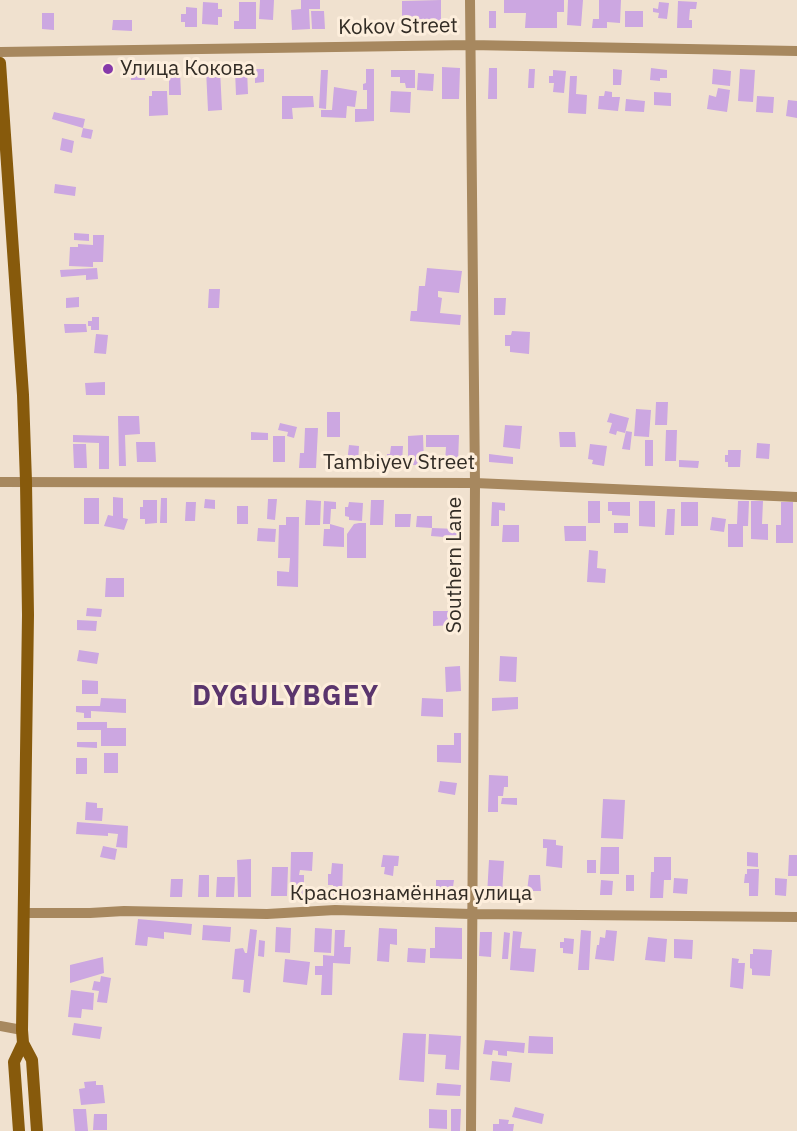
<!DOCTYPE html>
<html>
<head>
<meta charset="utf-8">
<style>
	body { margin:0 }
	canvas { display:block; background:#f0e1cf }
</style>
</head>
<body>
<canvas width="797" height="1131"></canvas>
<script>
const ctx = document.querySelector('canvas').getContext('2d');
ctx.lineJoin = 'round';
function fillPath(path, color) {
  ctx.fillStyle = color;
  ctx.fill(path, 'evenodd');
}
function poly(rows) {
  const path = new Path2D();
  for (const r of rows) {
    path.moveTo(r[0], r[1]);
    for (let i = 2; i < r.length; i += 2) path.lineTo(r[i], r[i + 1]);
  }
  return path;
}
function strokePath(path, color, width, dash) {
  ctx.strokeStyle = color;
  ctx.lineWidth = width;
  ctx.lineCap = dash ? 'butt' : 'round';
  ctx.setLineDash(dash || []);
  ctx.stroke(path);
}
function write(font, color, halo, rows, align = 'center') {
  ctx.font = font + ' "IBM Plex Sans",sans-serif';
  ctx.lineWidth = 6;
  ctx.setLineDash([]);
  ctx.textBaseline = 'middle';
  ctx.strokeStyle = halo;
  ctx.fillStyle = color;
  for (const [text, x, y, turn = 0] of rows) {
    ctx.save();
    ctx.translate(x, y);
    ctx.rotate((+turn || 0) * Math.PI / 180);
    ctx.textAlign = isNaN(turn) ? turn : align;
    if (halo) ctx.strokeText(text, 0, 0);
    ctx.fillText(text, 0, 0);
    ctx.restore();
  }
}
const building = poly([
	[260,0,274,0,273,20,259,19],
	[301,0,320,0,320,9,309,9,310,29,292,30,291,10,301,9],
	[441,0,441,21,402,21,402,1],
	[504,0,564,0,564,12,557,12,557,28,525,28,526,13,504,13],
	[568,0,583,0,581,26,567,25],
	[599,0,621,0,620,23,607,22,607,28,592,28,593,19,599,19],
	[678,1,697,2,696,9,690,9,689,20,692,20,692,28,677,28],
	[203,2,218,3,218,9,222,9,222,17,218,17,218,25,202,24],
	[239,2,256,2,256,29,234,29,234,21,239,21],
	[659,2,669,3,667,19,658,18,659,13,653,12,653,8,658,9],
	[186,7,197,8,197,27,185,27,185,22,181,22,181,14,186,14],
	[311,11,324,11,325,29,312,29],
	[489,11,496,11,496,28,489,28],
	[625,11,643,11,643,27,625,27],
	[42,13,54,13,54,30,42,29],
	[113,20,132,20,132,31,112,30],
	[339,21,353,21,353,29,339,30],
	[442,67,460,68,459,99,442,99],
	[489,68,497,68,497,99,488,99],
	[651,68,667,70,667,78,660,78,660,81,650,80],
	[131,69,145,69,145,80,131,80],
	[220,69,222,110,208,111,206,70],
	[247,69,248,94,236,95,235,70],
	[255,69,264,69,264,82,255,83],
	[366,69,374,69,374,121,355,122,355,109,367,109,367,90,363,90,363,84,366,83],
	[529,69,535,69,534,88,528,88],
	[613,69,622,70,621,85,613,85],
	[713,69,731,71,730,86,712,84],
	[740,69,755,70,753,102,738,101],
	[321,70,328,70,326,109,319,108],
	[391,70,415,70,415,88,406,88,405,83,400,83,400,77,391,77],
	[553,70,566,71,564,93,553,92,554,83,549,83,549,76,553,76],
	[169,71,180,71,181,95,169,95],
	[418,73,434,74,433,91,417,90],
	[570,76,577,76,576,94,587,95,586,114,568,113],
	[334,87,357,91,355,107,347,106,346,118,321,117,321,110,332,110],
	[718,88,730,90,727,112,707,109,709,95,716,97],
	[152,91,167,91,168,115,149,116,149,96,152,96],
	[391,91,411,92,410,113,390,112],
	[605,91,612,92,612,97,620,97,618,111,598,109,599,96,604,96],
	[654,92,671,93,671,106,654,105],
	[282,96,313,96,314,107,292,108,293,119,282,119],
	[757,96,774,97,773,113,756,112],
	[626,99,645,101,644,112,625,111],
	[788,100,797,101,797,118,786,116],
	[54,112,85,119,83,128,93,130,91,139,81,137,83,128,52,119],
	[62,138,74,141,72,153,60,150],
	[55,184,76,187,75,196,54,193],
	[74,233,89,234,89,241,74,240],
	[93,235,104,235,103,262,93,262,93,267,69,266,70,247,78,247,78,244,93,245],
	[97,268,98,279,86,280,86,275,61,277,60,270],
	[427,268,462,271,459,293,438,291,438,297,442,298,440,313,461,315,460,325,410,321,411,311,417,311,419,286,425,286],
	[209,289,220,289,219,308,208,308],
	[79,297,79,307,66,308,66,298],
	[494,298,506,298,505,315,494,315],
	[92,317,99,317,99,330,91,330,91,326,88,326,88,321,92,321],
	[64,324,86,324,87,332,65,333],
	[512,331,530,332,529,354,510,352,510,346,505,346,505,335,511,335],
	[96,334,108,335,106,354,94,353],
	[105,382,105,395,86,395,85,383],
	[656,402,668,402,667,425,655,425],
	[636,409,651,410,649,437,634,436],
	[327,412,340,412,340,437,327,437],
	[610,413,629,418,625,433,617,431,616,435,609,433,612,423,607,422],
	[118,416,139,416,140,434,125,435,126,466,119,466],
	[280,423,297,427,294,438,287,436,288,432,278,430],
	[505,425,522,426,520,449,503,447],
	[305,428,318,428,316,468,299,468,300,453,304,453],
	[666,430,677,430,676,461,665,461],
	[626,431,632,432,630,450,622,449],
	[251,432,268,433,268,440,251,440],
	[559,432,575,432,576,447,560,447],
	[73,435,109,436,109,469,99,469,99,443,73,442],
	[423,435,424,465,408,465,408,436],
	[426,435,459,435,458,463,445,462,446,447,426,447],
	[273,436,285,436,285,462,273,462],
	[645,440,653,440,653,466,645,466],
	[136,442,155,442,156,462,137,462],
	[757,443,770,444,769,459,756,458],
	[73,444,86,444,87,468,74,468],
	[590,444,607,446,604,466,592,464,593,460,588,459],
	[349,445,359,446,358,463,347,463],
	[391,446,403,446,402,462,391,461,391,459,387,458,387,454,390,454],
	[728,450,741,450,740,467,728,467,728,462,725,462,725,455,728,455],
	[489,454,513,457,513,464,489,462],
	[679,460,699,461,698,468,679,467],
	[113,497,123,498,123,518,128,519,124,530,104,526,108,515,113,516],
	[84,498,99,498,99,524,84,524],
	[161,498,167,498,167,523,160,523],
	[205,499,215,500,215,509,204,508],
	[268,499,277,499,275,520,267,519],
	[143,500,157,500,157,523,145,524,145,519,140,519,140,507,143,507],
	[306,500,321,501,320,525,305,525],
	[371,500,384,500,383,525,370,525],
	[324,501,336,502,336,509,331,509,330,524,323,524],
	[588,501,600,501,600,523,588,523],
	[639,501,655,501,655,527,639,526],
	[738,501,749,501,748,526,743,526,743,547,728,547,728,524,737,524],
	[751,501,763,501,762,524,768,524,768,540,751,539],
	[186,502,196,502,195,521,185,521],
	[349,502,363,503,362,521,349,520,349,517,345,516,345,507,348,507],
	[492,502,505,503,505,511,499,510,499,526,491,526],
	[608,502,630,502,630,516,612,515,612,511,608,511],
	[681,502,698,502,698,526,681,526],
	[781,502,793,502,793,543,776,543,776,525,781,525],
	[237,506,248,506,248,524,237,524],
	[667,509,675,509,674,535,665,535],
	[395,514,411,514,410,527,395,527],
	[417,516,432,516,432,528,416,527],
	[286,517,299,517,298,587,277,586,277,571,289,572,290,558,278,558,279,525,286,525],
	[712,517,726,519,724,532,710,530],
	[359,523,366,523,366,558,347,558,347,534,354,524],
	[614,523,628,523,628,533,614,533],
	[330,524,344,528,344,547,323,546,324,529,330,529],
	[503,525,519,525,519,542,502,542],
	[564,526,586,526,586,541,565,541],
	[258,528,276,529,275,542,257,541],
	[432,528,457,529,457,538,431,536],
	[589,550,598,551,597,568,606,569,605,583,587,582],
	[106,578,124,578,124,597,105,597],
	[87,608,102,609,101,617,86,616],
	[433,611,457,611,457,625,433,626],
	[77,620,97,621,96,631,77,630],
	[79,650,99,653,97,664,77,661],
	[500,656,517,657,516,682,499,681],
	[460,666,461,691,446,692,445,667],
	[82,680,98,681,98,694,82,694],
	[518,697,518,709,492,711,492,698],
	[101,698,126,699,126,713,91,711,91,718,84,718,84,713,76,712,76,706,100,706],
	[422,698,443,699,443,717,421,716],
	[77,722,107,722,107,728,126,728,126,746,101,746,101,730,77,730],
	[454,733,461,733,461,763,437,762,437,745,454,745],
	[77,742,97,742,97,748,77,747],
	[104,753,118,753,118,773,104,773],
	[76,758,87,758,87,774,76,774],
	[489,775,508,776,508,787,504,787,503,796,498,796,498,812,488,812],
	[440,781,457,783,455,795,438,792],
	[502,798,517,798,517,805,501,804],
	[603,799,625,800,623,839,601,838],
	[86,802,97,803,97,808,103,808,102,821,85,820],
	[77,822,128,826,127,848,116,847,118,834,108,833,108,836,76,834],
	[543,839,556,840,556,845,563,846,562,868,546,866,547,848,543,848],
	[103,846,117,849,115,860,100,857],
	[601,847,619,847,619,874,600,874],
	[291,852,313,852,312,871,300,870,299,875,304,875,304,897,290,896],
	[747,852,758,853,758,867,747,866],
	[383,855,399,856,398,866,394,866,393,876,384,874,385,867,381,867],
	[789,855,797,855,797,876,788,876],
	[654,857,671,857,671,880,664,880,663,898,650,898,651,872,654,872],
	[251,859,251,897,238,897,237,860],
	[489,860,504,861,502,895,487,895],
	[587,860,596,860,596,873,587,873],
	[332,863,343,864,342,896,333,896,333,885,328,885,328,874,331,874],
	[272,867,288,867,287,896,271,896],
	[747,869,759,869,758,896,749,896,749,883,744,883,745,874,747,874],
	[199,875,209,875,209,897,198,897],
	[529,875,540,875,541,891,527,891],
	[626,875,634,875,634,891,626,891],
	[217,877,235,877,234,897,216,897],
	[674,878,688,879,687,894,673,893],
	[775,878,787,879,786,896,775,895],
	[171,879,183,879,182,897,170,897],
	[436,880,454,880,453,887,448,887,445,894,436,894],
	[601,880,613,881,612,895,600,895],
	[371,889,378,889,378,896,371,896],
	[390,889,399,889,399,896,390,896],
	[138,919,192,924,191,935,164,932,164,939,148,937,147,946,135,945],
	[203,925,231,927,230,942,202,940],
	[276,927,291,928,290,953,275,952],
	[435,927,462,928,462,959,430,958,430,948,435,948],
	[315,928,332,929,331,953,314,952],
	[379,928,397,929,397,945,390,944,389,962,377,961],
	[250,929,257,930,250,993,243,992,244,980,232,979,235,949,243,948,245,953,247,953],
	[335,930,345,930,344,947,351,947,350,964,333,963,332,995,321,995,322,975,315,975,315,966,323,966,323,955,334,956],
	[581,930,591,931,589,970,578,970],
	[606,930,617,931,614,961,595,959,597,945,599,945,600,937,605,938],
	[513,931,522,932,520,948,536,949,534,972,510,970],
	[480,932,492,932,491,957,479,956],
	[504,932,510,933,508,959,502,959],
	[648,937,667,939,665,962,645,960],
	[564,938,574,939,573,954,563,953,563,948,560,948,560,942,564,942],
	[674,939,693,940,692,959,674,958],
	[259,940,265,941,264,957,258,956],
	[408,948,426,949,425,963,407,962],
	[753,949,772,950,770,976,752,975,752,969,750,968,750,954,753,954],
	[103,957,104,973,70,983,70,965],
	[732,958,739,959,738,963,745,963,743,989,730,987],
	[285,959,310,962,307,985,283,982],
	[101,976,111,978,107,1003,97,1002,99,991,92,990,94,981,100,982],
	[71,990,94,993,93,1010,82,1009,81,1018,68,1017],
	[74,1023,102,1027,100,1039,72,1035],
	[403,1033,426,1034,424,1082,399,1080],
	[429,1034,461,1036,459,1070,445,1069,446,1055,428,1054],
	[529,1036,553,1037,553,1054,528,1053],
	[485,1040,525,1043,524,1053,507,1051,507,1056,498,1055,498,1051,493,1050,492,1055,483,1054],
	[492,1061,512,1063,510,1082,490,1080],
	[96,1081,96,1085,103,1085,105,1103,81,1105,79,1089,85,1088,84,1082],
	[437,1083,461,1085,460,1096,436,1095],
	[515,1107,544,1114,542,1124,512,1117],
	[73,1109,86,1109,88,1131,75,1131],
	[429,1109,447,1110,447,1129,429,1128],
	[451,1109,461,1109,460,1131,451,1131],
	[94,1114,107,1114,107,1130,93,1130],
	[499,1119,509,1120,508,1124,514,1124,513,1131,493,1131,493,1124,499,1124]
]);
const minor = poly([
	[470,0,475,483,471,1131],
	[0,52,470,45,797,51],
	[0,482,475,483,797,497],
	[24,913,90,913,124,911,267,914,335,910,471,914,797,917],
	[0,1026,22,1030]
]);
const secondary = poly([
	[0,63,23,395,26,482,28,615,22,1030,23,1043,32,1060,37,1131],
	[19,1131,14,1062,23,1043]
]);
const markers = [
	[108,69,6,"#8639aa"]
];
const streetNames = [
	["Kokov Street",398,27,-1],
	["Tambiyev Street",399,463],
	["Southern Lane",455,565,-90],
	["Краснознамённая улица",411,894]
];
const poiNames = [
	["Улица Кокова",120,69]
];
const districtNames = [
	["DYGULYBGEY",286,697]
];
fillPath(building, '#cca7e1');
strokePath(minor, '#a7885f', 10);
strokePath(secondary, '#875a0c', 12);
for (const [x, y, r, color] of markers) {
  const dot = new Path2D();
  dot.arc(x, y, r, 0, 2 * Math.PI);
  ctx.fillStyle = color;
  ctx.fill(dot);
  strokePath(dot, '#fdeedc', 2);
}
write('21px', '#322c25', '#fdeedc', streetNames);
write('21px', '#322c25', '#fdeedc', poiNames, 'left');
ctx.letterSpacing = '1.5px';
write('bold 27px', '#5a356d', '#fdeedc', districtNames);
ctx.letterSpacing = '0px';
</script>
</body>
</html>
